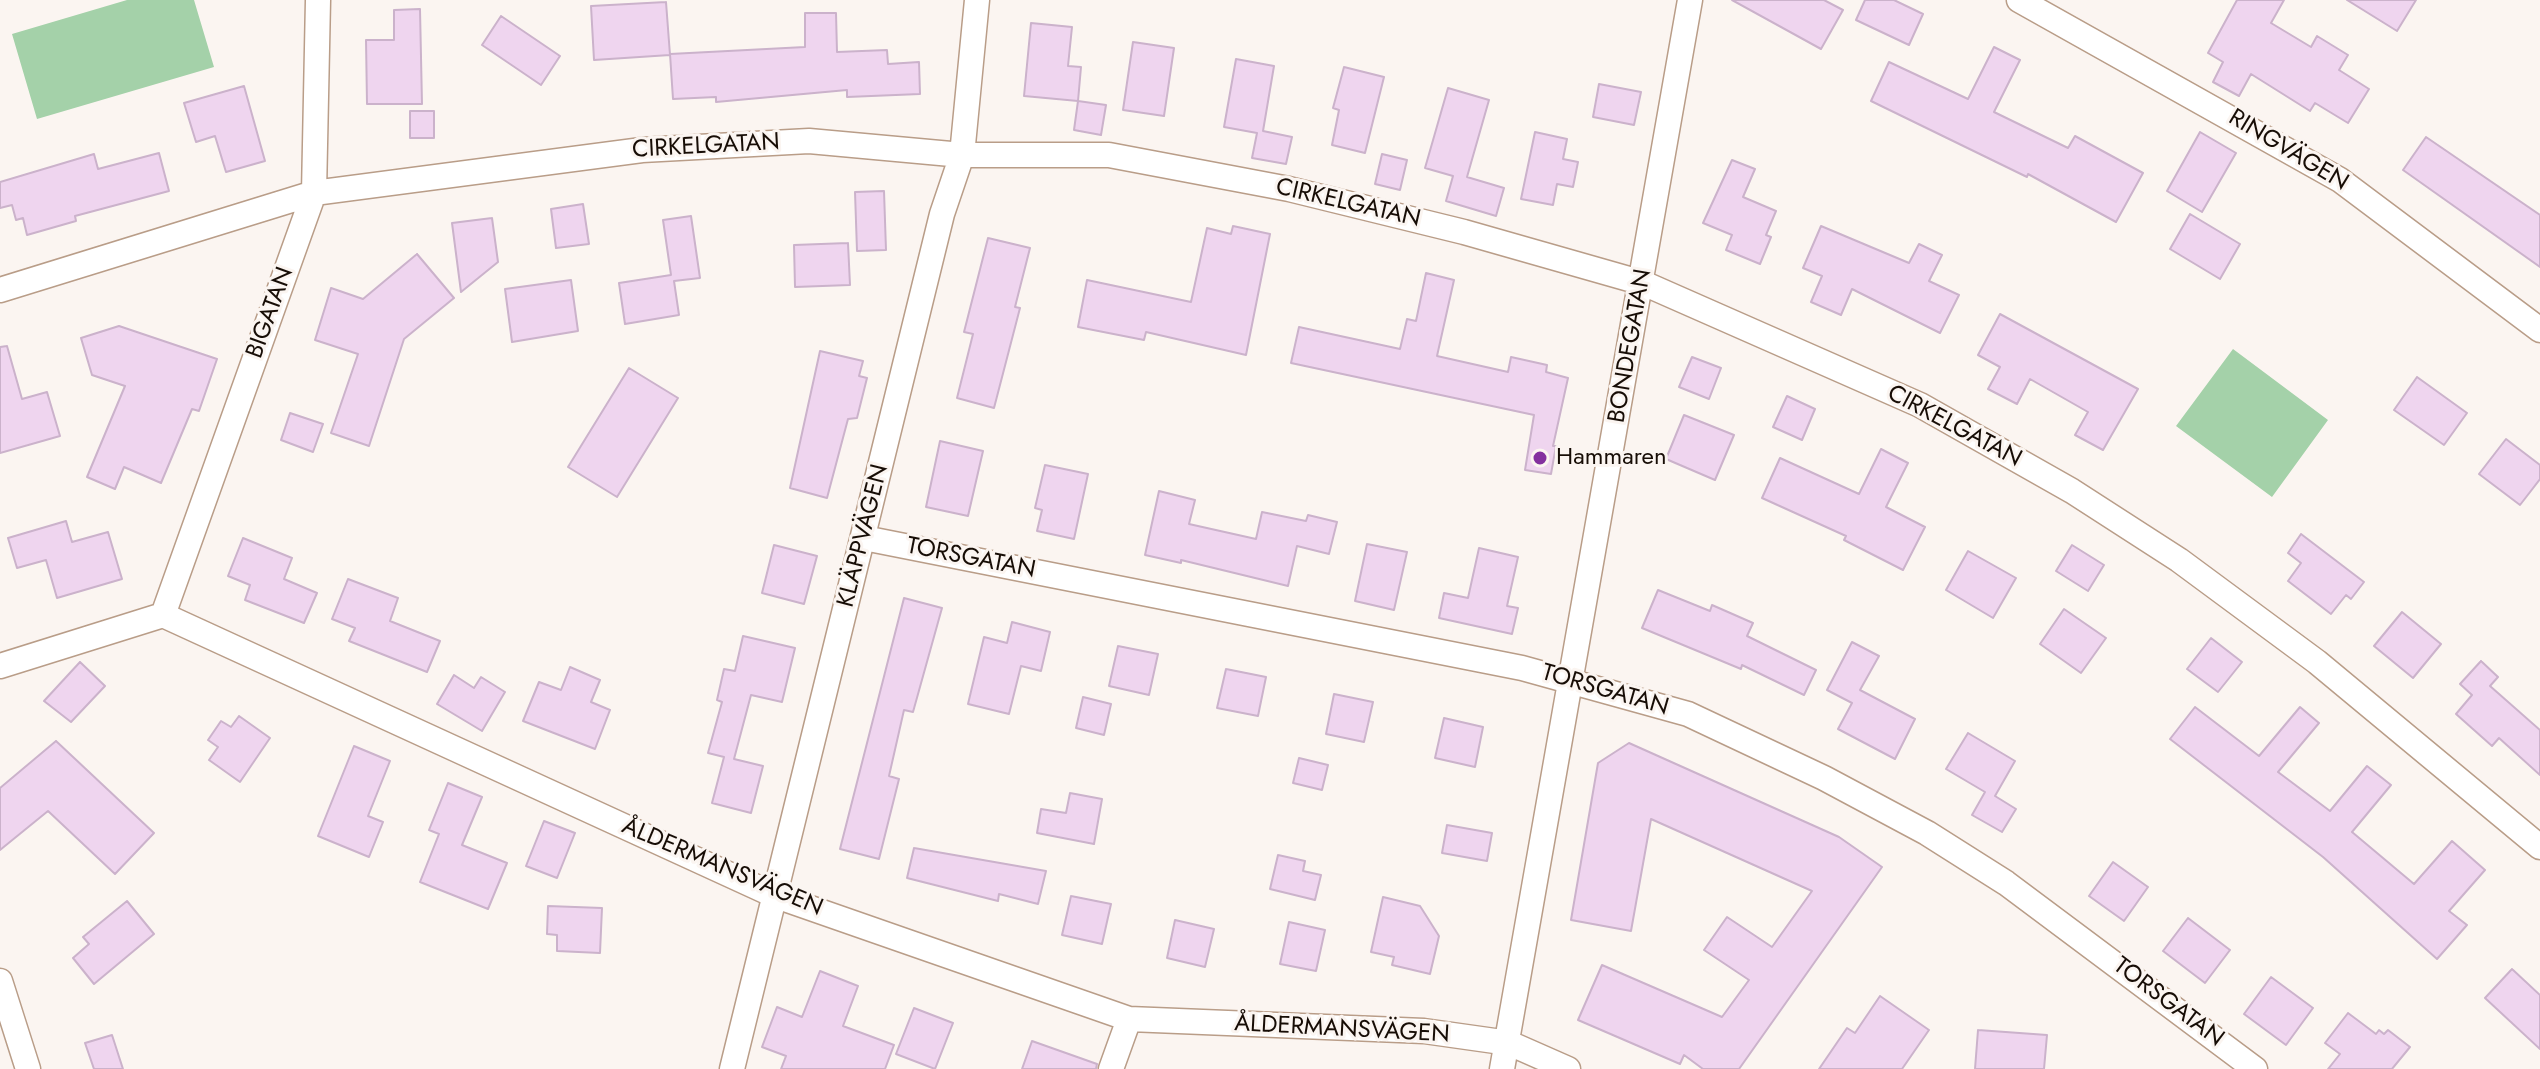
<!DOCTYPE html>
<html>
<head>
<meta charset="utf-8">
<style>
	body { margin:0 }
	canvas { display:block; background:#fbf5f1 }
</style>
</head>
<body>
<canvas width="2540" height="1069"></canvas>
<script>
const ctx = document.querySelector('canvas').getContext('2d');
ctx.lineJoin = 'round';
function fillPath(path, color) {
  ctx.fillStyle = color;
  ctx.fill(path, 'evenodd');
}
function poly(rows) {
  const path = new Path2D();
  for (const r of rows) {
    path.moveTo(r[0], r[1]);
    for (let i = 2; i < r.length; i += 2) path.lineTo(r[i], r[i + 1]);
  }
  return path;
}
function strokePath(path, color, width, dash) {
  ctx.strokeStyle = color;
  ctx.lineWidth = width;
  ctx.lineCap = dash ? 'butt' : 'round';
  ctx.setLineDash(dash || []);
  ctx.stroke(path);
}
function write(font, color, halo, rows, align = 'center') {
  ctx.font = font + ' Jost,sans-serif';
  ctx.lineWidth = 6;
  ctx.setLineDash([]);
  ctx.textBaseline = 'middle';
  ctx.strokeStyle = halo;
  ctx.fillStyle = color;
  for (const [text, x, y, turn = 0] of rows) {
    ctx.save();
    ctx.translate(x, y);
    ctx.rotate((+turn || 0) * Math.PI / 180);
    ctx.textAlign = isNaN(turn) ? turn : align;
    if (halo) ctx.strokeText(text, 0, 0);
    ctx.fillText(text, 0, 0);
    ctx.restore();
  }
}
const green = poly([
	[127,0,194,0,214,67,37,119,12,34],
	[2233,349,2328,420,2272,497,2176,426]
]);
const building = poly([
	[1732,0,1824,0,1843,10,1821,49,1732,0],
	[1865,0,1894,0,1923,14,1909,45,1856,20,1865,0],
	[2237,0,2284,0,2271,23,2311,47,2317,36,2348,55,2339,70,2369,89,2348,123,2315,103,2310,111,2251,74,2239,96,2213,82,2223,62,2208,53,2237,0],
	[2347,0,2416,0,2397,31,2347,0],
	[666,2,670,55,594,60,591,6,666,2],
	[420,9,422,104,367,104,366,40,394,40,394,10,420,9],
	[805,13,836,13,837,52,887,50,888,64,919,62,920,94,847,97,847,90,716,102,716,97,673,99,670,54,805,47,805,13],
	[501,16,560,56,541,85,482,45,501,16],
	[1031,23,1072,27,1068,66,1081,67,1078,101,1024,96,1031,23],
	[1133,42,1174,48,1164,116,1123,110,1133,42],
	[1994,47,2020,60,1994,112,2068,148,2075,136,2143,173,2116,222,2028,174,2027,177,1871,101,1889,62,1968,99,1994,47],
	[1236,59,1274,66,1263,131,1292,137,1286,164,1252,158,1257,133,1224,127,1236,59],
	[1344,67,1384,77,1365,153,1332,145,1339,110,1333,108,1344,67],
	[1599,84,1641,92,1634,125,1593,117,1599,84],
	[244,86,265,161,226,172,215,136,196,142,184,103,244,86],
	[1448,88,1489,100,1467,177,1504,188,1496,216,1446,201,1453,176,1425,168,1448,88],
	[1078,101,1106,105,1101,135,1074,130,1078,101],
	[410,111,434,111,434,138,410,138,410,111],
	[1535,132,1567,139,1563,159,1578,162,1573,187,1557,184,1553,205,1521,199,1535,132],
	[2200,132,2236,153,2202,212,2167,191,2200,132],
	[2426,137,2540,215,2540,267,2403,170,2426,137],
	[159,153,169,191,75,216,76,221,27,235,23,218,16,220,12,205,0,208,0,182,94,154,98,169,159,153],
	[1382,154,1407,160,1400,190,1375,184,1382,154],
	[1732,160,1755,169,1743,197,1776,211,1766,235,1771,237,1760,264,1726,250,1732,235,1703,223,1732,160],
	[884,191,886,250,857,251,855,192,884,191],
	[583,204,589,244,556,248,551,209,583,204],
	[2190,214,2240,244,2220,279,2170,249,2190,214],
	[691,216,700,278,674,281,679,315,625,324,619,283,671,275,663,220,691,216],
	[492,218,498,262,461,292,452,223,492,218],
	[1233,226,1270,234,1246,355,1146,332,1144,340,1078,327,1087,280,1191,302,1207,228,1231,234,1233,226],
	[1821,226,1909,263,1919,244,1942,255,1929,281,1959,295,1940,333,1852,289,1841,315,1811,302,1822,276,1803,268,1821,226],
	[988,238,1030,248,1015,307,1020,308,994,408,957,398,973,334,964,332,988,238],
	[848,243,850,285,795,287,794,245,848,243],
	[417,254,454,298,404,339,369,446,331,433,358,354,315,340,331,288,363,299,417,254],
	[1426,273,1454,280,1437,356,1508,372,1511,357,1547,365,1546,372,1568,378,1553,446,1556,446,1551,474,1525,470,1534,415,1291,363,1299,327,1400,349,1407,319,1416,321,1426,273],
	[571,280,578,331,512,342,505,289,571,280],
	[2000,314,2138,389,2103,450,2075,435,2088,412,2030,379,2017,404,1988,389,2000,367,1978,355,2000,314],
	[119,326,217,359,199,411,192,409,161,483,124,467,115,489,87,477,125,386,92,375,81,338,119,326],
	[7,346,22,399,47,392,60,436,0,453,0,347,7,346],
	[820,351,863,361,859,376,867,378,857,418,848,419,827,498,790,488,820,351],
	[1692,357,1721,368,1709,399,1679,387,1692,357],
	[629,368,678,398,617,497,568,467,629,368],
	[2417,377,2467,413,2444,445,2394,410,2417,377],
	[1787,396,1815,409,1802,440,1773,427,1787,396],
	[290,413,323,424,313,452,281,440,290,413],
	[1684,415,1734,435,1715,480,1666,459,1684,415],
	[2506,439,2540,465,2540,479,2520,505,2479,474,2506,439],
	[940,441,983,451,968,516,926,507,940,441],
	[1881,449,1908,463,1886,507,1925,527,1903,570,1844,540,1846,536,1762,498,1780,458,1859,494,1881,449],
	[1045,465,1088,474,1074,539,1037,531,1042,510,1035,508,1045,465],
	[1159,491,1195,500,1189,524,1256,539,1262,512,1306,521,1308,515,1337,522,1329,554,1297,546,1288,586,1181,560,1181,563,1145,555,1159,491],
	[66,521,72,542,108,532,122,579,57,598,46,560,17,568,8,538,66,521],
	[2301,534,2364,582,2351,599,2346,595,2331,614,2288,581,2301,563,2288,553,2301,534],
	[243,538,292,558,284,579,317,593,304,623,245,600,250,585,228,576,243,538],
	[1367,544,1407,552,1394,610,1355,601,1367,544],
	[774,545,817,556,804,604,762,593,774,545],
	[2072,545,2104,565,2088,591,2056,571,2072,545],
	[1479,548,1518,557,1507,606,1518,608,1512,634,1439,618,1444,593,1468,598,1479,548],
	[1968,551,2016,578,1993,618,1946,590,1968,551],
	[348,579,398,598,390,621,440,641,427,672,349,641,355,628,332,619,348,579],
	[1658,590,1710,611,1712,605,1753,623,1747,636,1816,670,1804,695,1742,665,1741,669,1642,628,1658,590],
	[904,598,942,608,913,712,904,710,889,776,899,779,879,859,840,849,904,598],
	[2064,609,2106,638,2081,673,2040,644,2064,609],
	[2402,612,2441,644,2413,678,2374,646,2402,612],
	[1012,622,1050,632,1041,671,1021,666,1009,714,968,704,984,637,1007,643,1012,622],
	[743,636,795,648,782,702,751,695,734,759,763,766,751,813,712,803,724,757,708,753,722,702,717,700,724,669,735,671,743,636],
	[2211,638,2242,662,2218,692,2187,669,2211,638],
	[1852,642,1879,656,1860,690,1915,719,1895,759,1838,729,1852,703,1827,690,1852,642],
	[1118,646,1158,654,1149,695,1109,686,1118,646],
	[2481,661,2498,677,2490,686,2540,730,2540,775,2499,738,2492,746,2456,714,2472,695,2460,684,2481,661],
	[80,662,105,686,71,722,44,701,80,662],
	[570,667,600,680,591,702,610,710,595,749,523,721,539,682,561,690,570,667],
	[1226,669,1266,677,1258,716,1217,708,1226,669],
	[454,675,474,688,481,677,505,692,482,731,437,704,454,675],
	[1334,694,1373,702,1364,742,1326,734,1334,694],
	[1083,697,1111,704,1104,735,1076,728,1083,697],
	[2195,707,2259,756,2300,707,2319,723,2278,772,2330,811,2367,766,2391,785,2352,832,2414,884,2452,841,2485,870,2449,911,2467,925,2437,959,2323,857,2170,739,2195,707],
	[239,716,270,738,240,782,209,760,218,747,208,740,221,721,231,727,239,716],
	[1444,718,1483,727,1475,767,1435,758,1444,718],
	[1968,733,2015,761,1995,796,2016,809,2002,832,1972,815,1985,792,1946,769,1968,733],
	[56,741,154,833,115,874,48,811,0,850,0,788,56,741],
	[1629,743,1839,837,1882,867,1739,1069,1703,1069,1684,1055,1680,1064,1578,1020,1602,965,1722,1017,1749,980,1704,950,1727,917,1772,947,1812,891,1651,819,1631,931,1571,920,1598,763,1629,743],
	[354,746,390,761,368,816,383,822,369,857,318,836,354,746],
	[1299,758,1328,765,1322,790,1293,783,1299,758],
	[448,783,482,797,462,845,507,863,488,909,420,882,439,834,429,830,448,783],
	[1070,793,1102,799,1094,844,1037,833,1041,809,1066,813,1070,793],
	[544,821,575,833,557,878,526,866,544,821],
	[1447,825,1492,833,1487,861,1442,853,1447,825],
	[914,848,1046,871,1038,904,999,894,998,901,907,878,914,848],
	[1278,855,1305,861,1303,871,1321,875,1315,900,1270,889,1278,855],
	[2113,862,2148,887,2124,921,2089,896,2113,862],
	[1071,896,1111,904,1102,944,1062,935,1071,896],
	[1383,897,1420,906,1439,936,1430,974,1392,965,1394,957,1371,952,1383,897],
	[127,901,154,934,94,984,73,958,89,944,83,937,127,901],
	[548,906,602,908,600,953,557,951,557,935,547,934,548,906],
	[2188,918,2230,950,2205,983,2163,951,2188,918],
	[1175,920,1214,929,1205,967,1167,958,1175,920],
	[1289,922,1325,930,1316,971,1280,964,1289,922],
	[2512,969,2540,995,2540,1049,2485,998,2512,969],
	[820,971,858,986,843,1026,894,1045,885,1069,781,1069,786,1056,762,1047,777,1007,802,1017,820,971],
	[2271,977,2313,1008,2286,1045,2244,1014,2271,977],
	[1880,996,1929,1030,1902,1069,1819,1069,1847,1028,1855,1033,1880,996],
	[914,1008,953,1023,935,1069,896,1054,914,1008],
	[2348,1013,2376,1034,2379,1030,2384,1034,2388,1030,2410,1047,2392,1069,2328,1069,2340,1054,2325,1043,2348,1013],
	[1978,1030,2047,1035,2044,1069,1975,1069,1978,1030],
	[112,1035,123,1069,94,1069,85,1043,112,1035],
	[1032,1041,1097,1064,1096,1069,1022,1069,1032,1041]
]);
const minor = poly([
	[2019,0,2340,180,2540,330],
	[0,290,314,193,642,150,809,141,962,155,1109,155,1289,189,1464,232,1643,283,1920,405,2072,491,2179,560,2317,662,2540,847],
	[864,538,1522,668,1688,714,1824,778,1927,833,2006,883,2255,1069],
	[163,615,314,193,318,0],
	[0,666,163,615,776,896,1129,1019,1424,1031,1509,1043,1568,1069],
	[0,981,28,1069],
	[732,1069,942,214,962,155,977,0],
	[1111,1069,1129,1019],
	[1502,1069,1690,0]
]);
const markers = [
	[1540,458,8,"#84309f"]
];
const streetNames = [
	["CIRKELGATAN",706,147,-3],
	["RINGVÄGEN",2288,151,31],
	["CIRKELGATAN",1348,204,13],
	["BIGATAN",271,313,-70],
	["BONDEGATAN",1631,346,-80],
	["CIRKELGATAN",1954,427,28],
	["KLÄPPVÄGEN",864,536,-76],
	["TORSGATAN",971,559,11],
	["TORSGATAN",1605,691,16],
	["ÅLDERMANSVÄGEN",722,868,23],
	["TORSGATAN",2168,1003,37],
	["ÅLDERMANSVÄGEN",1342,1030,3]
];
const poiNames = [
	["Hammaren",1556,458]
];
fillPath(green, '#a4d1a9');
fillPath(building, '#efd5ef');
strokePath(building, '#cbb2cb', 2);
strokePath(minor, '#b99d88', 27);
strokePath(minor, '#fff', 24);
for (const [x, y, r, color] of markers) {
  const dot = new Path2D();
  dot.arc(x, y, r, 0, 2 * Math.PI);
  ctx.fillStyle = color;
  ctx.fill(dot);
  strokePath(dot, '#fbf5f1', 3);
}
write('24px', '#170d06', '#fbf5f1', streetNames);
write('24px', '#170d06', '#fbf5f1', poiNames, 'left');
</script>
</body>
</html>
